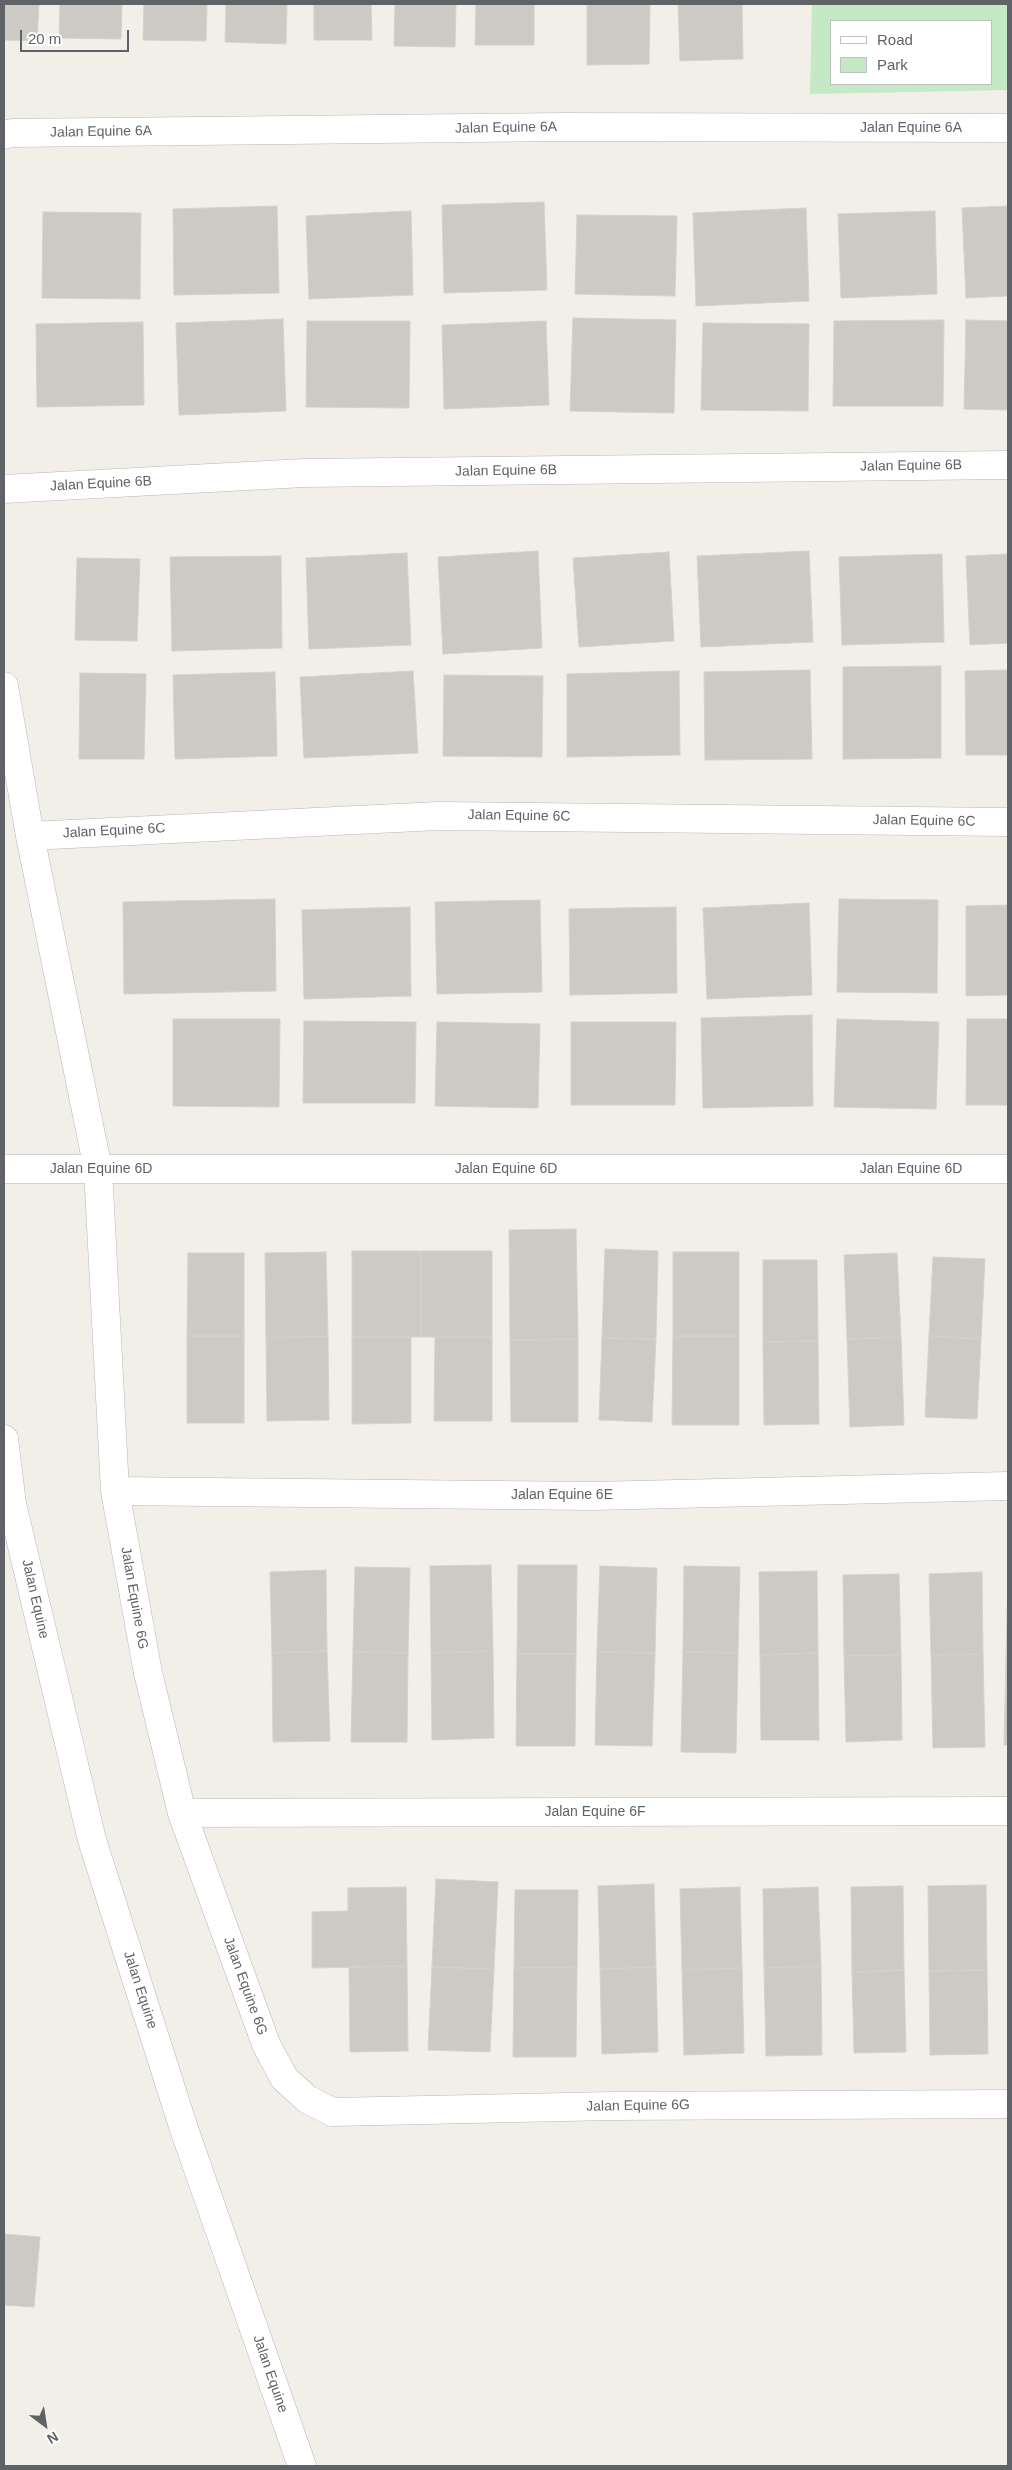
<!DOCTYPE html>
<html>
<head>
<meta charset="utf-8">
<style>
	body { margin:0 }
	#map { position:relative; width:1012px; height:2470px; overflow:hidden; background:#f1efe8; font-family:Helvetica,sans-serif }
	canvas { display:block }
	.frame { position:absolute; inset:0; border:5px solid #5f6368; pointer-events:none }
	.legend { position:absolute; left:830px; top:20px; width:162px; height:65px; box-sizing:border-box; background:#fff; border:1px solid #bfc1c3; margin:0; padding:6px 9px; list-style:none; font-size:15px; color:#5f6368 }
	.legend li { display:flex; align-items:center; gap:10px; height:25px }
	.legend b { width:25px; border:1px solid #bfc1c3 }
	.north { position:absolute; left:20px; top:2400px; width:50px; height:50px; -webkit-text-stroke:4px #fff; paint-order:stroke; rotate:149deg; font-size:14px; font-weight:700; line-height:20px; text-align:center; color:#5f6368 }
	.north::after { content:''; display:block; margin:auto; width:18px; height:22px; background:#5f6368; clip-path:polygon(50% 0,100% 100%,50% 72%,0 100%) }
	.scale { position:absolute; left:20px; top:30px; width:109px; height:22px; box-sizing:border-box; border:2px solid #5f6368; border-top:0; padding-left:6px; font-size:15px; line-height:18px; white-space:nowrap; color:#5f6368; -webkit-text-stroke:4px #fff; paint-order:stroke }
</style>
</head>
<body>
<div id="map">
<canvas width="1012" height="2470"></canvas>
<div class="frame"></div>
<ul class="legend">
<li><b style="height:6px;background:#fff"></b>Road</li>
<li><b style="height:14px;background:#c5e8c5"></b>Park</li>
</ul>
<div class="north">N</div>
<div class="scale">20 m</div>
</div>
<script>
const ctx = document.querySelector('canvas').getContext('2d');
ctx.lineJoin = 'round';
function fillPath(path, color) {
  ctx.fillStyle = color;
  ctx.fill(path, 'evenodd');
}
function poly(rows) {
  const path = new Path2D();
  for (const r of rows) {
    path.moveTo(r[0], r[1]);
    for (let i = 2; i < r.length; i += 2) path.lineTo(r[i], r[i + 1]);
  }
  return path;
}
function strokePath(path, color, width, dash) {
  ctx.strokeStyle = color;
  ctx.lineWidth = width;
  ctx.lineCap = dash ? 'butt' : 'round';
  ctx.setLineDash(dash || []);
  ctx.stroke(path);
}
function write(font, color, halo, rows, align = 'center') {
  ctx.font = font + ' Helvetica,sans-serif';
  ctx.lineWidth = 4;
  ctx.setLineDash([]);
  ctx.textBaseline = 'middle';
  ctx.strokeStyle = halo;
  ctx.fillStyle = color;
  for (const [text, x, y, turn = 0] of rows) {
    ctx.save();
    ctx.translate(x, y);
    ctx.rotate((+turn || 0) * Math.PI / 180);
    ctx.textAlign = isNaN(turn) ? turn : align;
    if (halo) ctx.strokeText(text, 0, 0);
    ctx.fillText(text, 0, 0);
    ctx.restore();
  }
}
const green = poly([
	[812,4,1008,4,1008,90,810,94],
	[831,21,991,21,991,84,831,84]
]);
const building = poly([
	[4,4,39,4,37,41,4,40,4,4],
	[60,4,122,4,121,39,59,38,60,4],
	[144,4,207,4,206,41,143,40,144,4],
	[226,4,287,4,286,44,225,42,226,4],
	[314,4,371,4,372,40,314,40,314,4],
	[395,4,456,4,455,47,394,46,395,4],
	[476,4,534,4,534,45,475,45,476,4],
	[587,4,650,4,649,64,587,65,587,4],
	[678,4,742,4,743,59,680,61,678,4],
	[544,202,547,290,444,293,442,205,544,202],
	[277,206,279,293,174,295,173,209,277,206],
	[1008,206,1008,296,966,298,962,208,1008,206],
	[806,208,809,301,696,306,693,213,806,208],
	[411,211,413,295,309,299,306,216,411,211],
	[935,211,937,294,841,298,838,214,935,211],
	[43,212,141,213,140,299,42,298,43,212],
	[577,215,677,216,675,296,575,294,577,215],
	[573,318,676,320,674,413,570,411,573,318],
	[283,319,286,411,179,415,176,323,283,319],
	[944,320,943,406,833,406,834,321,944,320],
	[966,320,1008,321,1008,410,964,409,966,320],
	[307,321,410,321,409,408,306,407,307,321],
	[546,321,549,405,444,409,442,325,546,321],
	[143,322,144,405,37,407,36,324,143,322],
	[703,323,809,324,808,411,701,410,703,323],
	[538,551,542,648,443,654,438,557,538,551],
	[809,551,813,642,701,647,697,556,809,551],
	[669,552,674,641,579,647,573,558,669,552],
	[407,553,411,645,309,649,306,558,407,553],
	[942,554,944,642,842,645,839,557,942,554],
	[1008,554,1008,643,970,645,966,556,1008,554],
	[281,556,282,648,172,651,170,557,281,556],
	[77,558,140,559,137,641,75,640,77,558],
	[941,666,941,758,843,759,843,667,941,666],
	[810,670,812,759,705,760,704,672,810,670],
	[1008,670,1008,755,966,755,965,671,1008,670],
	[413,671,418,753,304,758,300,677,413,671],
	[679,671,680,755,567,757,567,674,679,671],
	[275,672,277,756,175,759,173,675,275,672],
	[80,673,146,674,144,759,79,759,80,673],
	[444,675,543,676,542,757,443,756,444,675],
	[275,899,276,991,124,994,123,902,275,899],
	[839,899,938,900,937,993,837,992,839,899],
	[540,900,542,992,437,994,435,902,540,900],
	[809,903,812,995,707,999,703,908,809,903],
	[1008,905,1008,995,966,996,966,906,1008,905],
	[410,907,411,996,304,999,302,910,410,907],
	[676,907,677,993,570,995,569,909,676,907],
	[812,1015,813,1106,703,1108,701,1018,812,1015],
	[173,1019,280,1019,279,1107,173,1106,173,1019],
	[837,1019,939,1022,936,1109,834,1107,837,1019],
	[967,1019,1008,1019,1008,1105,966,1105,967,1019],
	[304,1021,416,1022,415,1103,303,1103,304,1021],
	[437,1022,540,1024,538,1108,435,1106,437,1022],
	[571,1022,676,1022,675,1105,571,1105,571,1022],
	[576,1229,578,1339,510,1340,509,1230,576,1229],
	[605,1249,658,1251,656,1339,602,1338,605,1249],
	[352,1251,421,1251,421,1337,352,1337,352,1251],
	[421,1251,492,1251,492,1337,421,1337,421,1251],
	[326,1252,328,1336,266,1338,265,1253,326,1252],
	[673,1252,739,1252,739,1336,673,1336,673,1252],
	[188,1253,244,1253,244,1336,187,1336,188,1253],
	[897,1253,901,1337,847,1339,844,1255,897,1253],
	[933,1257,985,1259,981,1339,929,1336,933,1257],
	[763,1260,817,1260,818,1341,763,1342,763,1260],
	[187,1336,244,1336,244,1423,187,1423,187,1336],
	[328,1336,329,1420,267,1421,266,1338,328,1336],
	[673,1336,739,1336,739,1425,672,1425,673,1336],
	[929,1336,981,1339,977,1419,925,1417,929,1336],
	[352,1337,411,1337,411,1423,352,1424,352,1337],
	[435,1337,492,1337,492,1421,434,1421,435,1337],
	[901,1337,904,1425,850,1427,847,1339,901,1337],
	[602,1338,656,1339,652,1422,599,1420,602,1338],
	[578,1339,578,1422,511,1422,510,1340,578,1339],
	[818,1341,819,1424,764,1425,763,1342,818,1341],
	[491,1565,493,1651,431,1653,430,1566,491,1565],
	[518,1565,577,1565,576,1654,517,1654,518,1565],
	[600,1566,657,1568,655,1653,597,1652,600,1566],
	[684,1566,740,1567,738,1653,683,1652,684,1566],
	[355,1567,410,1568,408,1653,353,1652,355,1567],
	[326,1570,327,1651,272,1653,270,1572,326,1570],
	[1008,1570,1008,1658,1006,1658,1008,1570],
	[817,1571,818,1653,760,1655,759,1572,817,1571],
	[982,1572,983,1654,931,1655,929,1574,982,1572],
	[899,1574,901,1655,844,1656,843,1575,899,1574],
	[327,1651,330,1741,273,1742,272,1653,327,1651],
	[493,1651,494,1738,432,1740,431,1653,493,1651],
	[353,1652,408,1653,407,1742,351,1742,353,1652],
	[597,1652,655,1653,652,1746,595,1745,597,1652],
	[683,1652,738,1653,736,1753,681,1752,683,1652],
	[818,1653,819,1740,761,1740,760,1655,818,1653],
	[517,1654,576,1654,575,1746,516,1746,517,1654],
	[983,1654,985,1747,933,1748,931,1655,983,1654],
	[901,1655,902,1740,846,1742,844,1656,901,1655],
	[1006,1658,1008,1658,1008,1745,1004,1745,1006,1658],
	[436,1879,498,1882,494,1969,432,1967,436,1879],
	[654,1884,656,1967,600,1969,598,1886,654,1884],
	[986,1885,987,1970,929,1971,928,1886,986,1885],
	[903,1886,904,1970,852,1972,851,1887,903,1886],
	[406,1887,407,1966,312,1968,312,1912,348,1911,348,1888,406,1887],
	[740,1887,742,1968,682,1970,680,1889,740,1887],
	[818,1887,821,1966,764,1968,763,1889,818,1887],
	[515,1890,578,1890,577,1967,514,1968,515,1890],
	[407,1966,408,2051,350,2052,349,1967,407,1966],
	[821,1966,822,2055,766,2056,764,1968,821,1966],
	[432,1967,494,1969,490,2052,428,2050,432,1967],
	[577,1967,576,2057,513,2057,514,1968,577,1967],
	[656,1967,658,2052,602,2054,600,1969,656,1967],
	[742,1968,744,2053,684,2055,682,1970,742,1968],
	[904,1970,906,2052,854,2053,852,1972,904,1970],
	[987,1970,988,2054,930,2055,929,1971,987,1970],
	[4,2234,40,2237,34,2307,4,2305,4,2234]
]);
const minor = poly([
	[4,135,12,133,563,127,1008,128],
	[4,489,304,473,1008,465],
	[4,686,30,836,98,1169,115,1491,148,1673,182,1813,266,2044,284,2078,307,2099,332,2112,612,2106,1008,2104],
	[30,836,438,816,1008,822],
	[4,1169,1008,1169],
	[4,1439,12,1504,92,1840,183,2126,302,2466],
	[115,1491,593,1496,1008,1486],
	[182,1813,1008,1811]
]);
const streetNames = [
	["Jalan Equine 6A",506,128,-1],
	["Jalan Equine 6A",911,128],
	["Jalan Equine 6A",101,132,-1],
	["Jalan Equine 6B",911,466,-1],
	["Jalan Equine 6B",506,471,-1],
	["Jalan Equine 6B",101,484,-3],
	["Jalan Equine 6C",519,816,1],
	["Jalan Equine 6C",924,821,1],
	["Jalan Equine 6C",114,831,-3],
	["Jalan Equine 6D",101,1169],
	["Jalan Equine 6D",506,1169],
	["Jalan Equine 6D",911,1169],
	["Jalan Equine 6E",562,1495],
	["Jalan Equine 6G",134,1598,80],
	["Jalan Equine",35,1599,77],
	["Jalan Equine 6F",595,1812],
	["Jalan Equine 6G",245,1986,70],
	["Jalan Equine",140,1990,72],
	["Jalan Equine 6G",638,2106,-1],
	["Jalan Equine",270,2374,71]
];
fillPath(green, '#c5e8c5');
fillPath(building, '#cccac5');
strokePath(building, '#d6d1c6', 1);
strokePath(minor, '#b5b8bc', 29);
strokePath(minor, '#fff', 28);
write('14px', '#5f6368', '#fff', streetNames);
</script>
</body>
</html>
